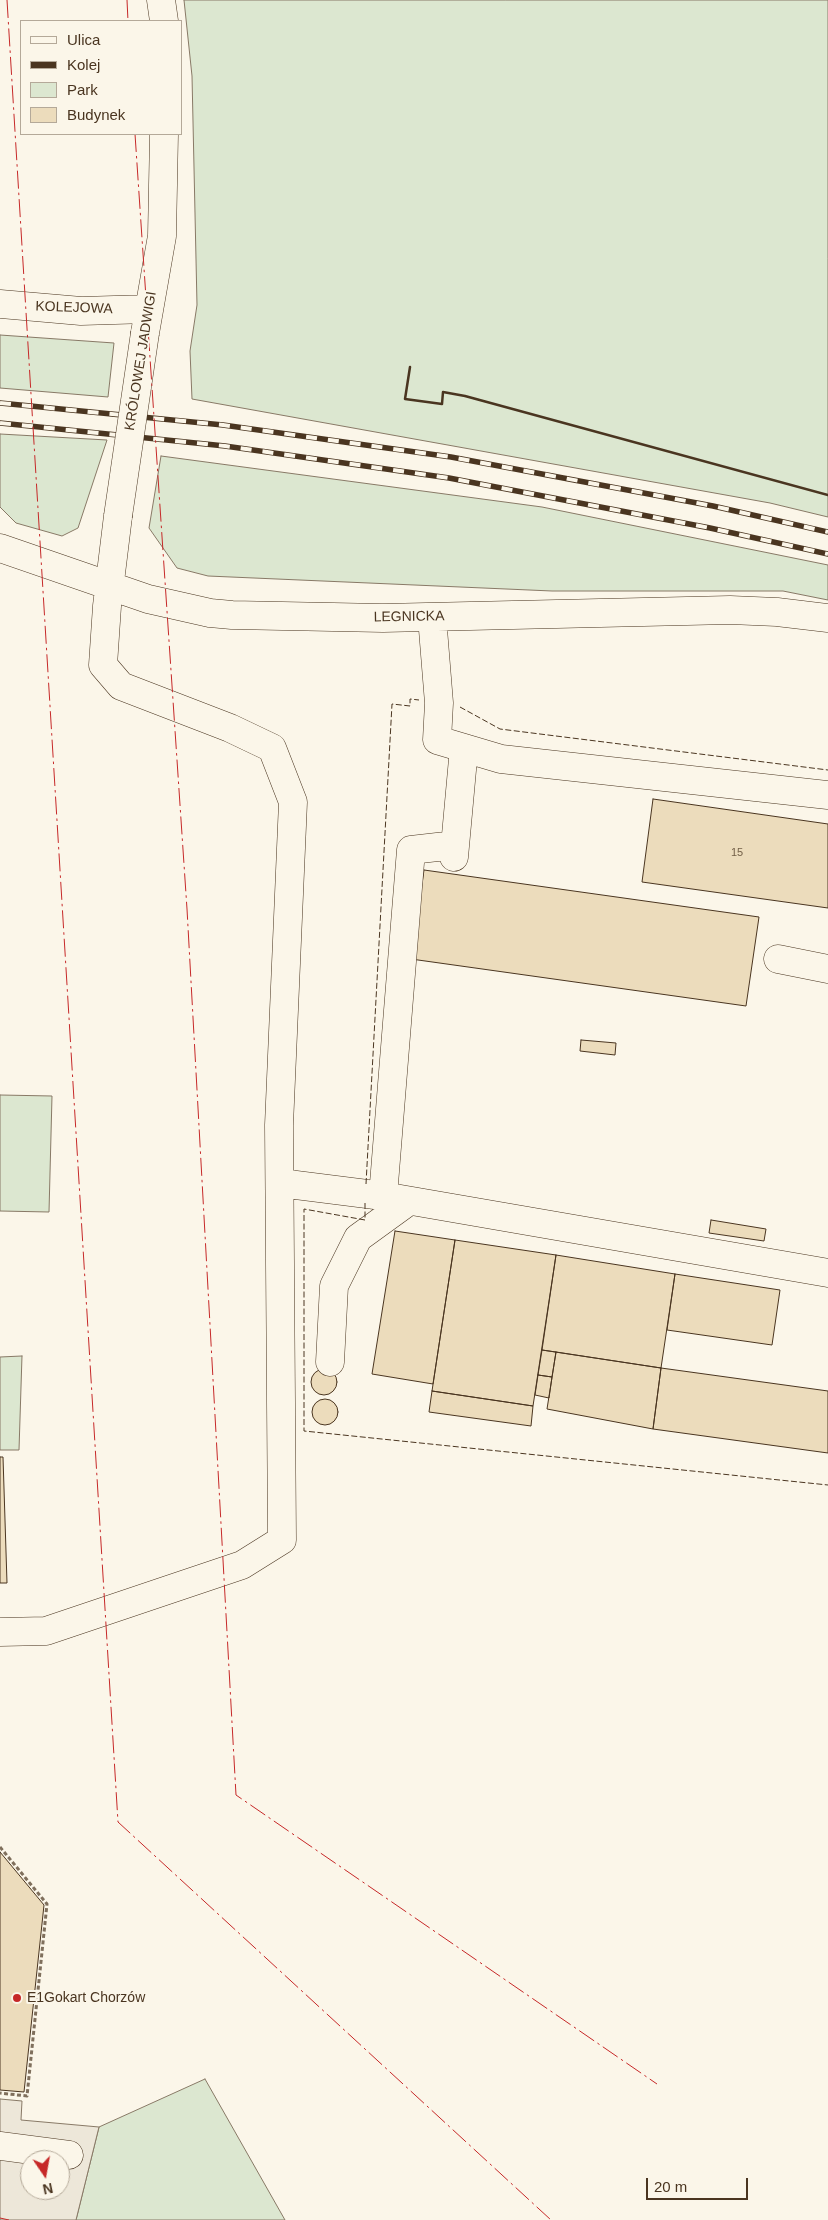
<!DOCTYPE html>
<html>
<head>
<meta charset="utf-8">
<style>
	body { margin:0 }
	#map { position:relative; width:828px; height:2220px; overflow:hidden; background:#fbf6e9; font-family:Helvetica,sans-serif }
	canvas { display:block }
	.legend { position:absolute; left:20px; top:20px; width:162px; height:115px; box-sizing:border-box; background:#fbf6e9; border:1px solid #b4a999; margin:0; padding:6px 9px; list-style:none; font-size:15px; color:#4a3520 }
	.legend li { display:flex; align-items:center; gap:10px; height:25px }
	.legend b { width:25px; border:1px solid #b4a999 }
	.north { position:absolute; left:20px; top:2150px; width:50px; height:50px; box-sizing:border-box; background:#fbf6e9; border:1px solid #b4a999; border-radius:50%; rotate:168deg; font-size:14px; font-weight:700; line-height:20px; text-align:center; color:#4a3520 }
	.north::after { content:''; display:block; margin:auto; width:18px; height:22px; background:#c62828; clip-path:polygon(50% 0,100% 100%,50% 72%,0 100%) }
	.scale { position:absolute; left:646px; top:2178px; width:102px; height:22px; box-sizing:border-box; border:2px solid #4a3520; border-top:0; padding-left:6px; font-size:15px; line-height:18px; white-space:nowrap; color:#4a3520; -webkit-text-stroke:4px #fbf6e9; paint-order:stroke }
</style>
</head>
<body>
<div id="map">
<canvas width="828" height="2220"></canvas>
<ul class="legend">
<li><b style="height:6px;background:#fbf6e9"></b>Ulica</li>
<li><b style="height:6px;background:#4a3520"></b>Kolej</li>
<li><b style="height:14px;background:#dce7d0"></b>Park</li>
<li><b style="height:14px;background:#ecdcbc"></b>Budynek</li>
</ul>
<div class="north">N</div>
<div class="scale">20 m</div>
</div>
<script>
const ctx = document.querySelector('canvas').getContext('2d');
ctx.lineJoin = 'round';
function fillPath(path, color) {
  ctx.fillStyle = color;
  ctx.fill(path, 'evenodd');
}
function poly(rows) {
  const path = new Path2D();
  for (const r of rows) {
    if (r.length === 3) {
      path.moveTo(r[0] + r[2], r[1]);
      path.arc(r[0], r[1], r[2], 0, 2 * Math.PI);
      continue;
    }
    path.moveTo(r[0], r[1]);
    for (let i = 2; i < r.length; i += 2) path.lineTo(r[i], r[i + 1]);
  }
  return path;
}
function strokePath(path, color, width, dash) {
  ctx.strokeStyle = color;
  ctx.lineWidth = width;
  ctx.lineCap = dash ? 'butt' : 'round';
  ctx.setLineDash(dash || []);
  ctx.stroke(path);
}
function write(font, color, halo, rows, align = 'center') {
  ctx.font = font + ' Helvetica,sans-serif';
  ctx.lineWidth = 4;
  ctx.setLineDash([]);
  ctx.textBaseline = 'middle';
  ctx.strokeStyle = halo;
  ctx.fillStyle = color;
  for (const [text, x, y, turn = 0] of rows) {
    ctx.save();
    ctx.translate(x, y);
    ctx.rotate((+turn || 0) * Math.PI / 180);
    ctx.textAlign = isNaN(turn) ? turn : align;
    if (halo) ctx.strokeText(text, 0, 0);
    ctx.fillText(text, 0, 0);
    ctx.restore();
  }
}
const green = poly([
	[184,0,828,0,828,517,770,503,192,399,190,351,197,305,192,76,184,0],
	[0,335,114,343,108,397,0,388,0,335],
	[0,434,107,440,78,528,62,536,16,523,0,507,0,434],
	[161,456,542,507,828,565,828,600,783,591,552,591,208,576,177,568,149,528,161,456],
	[0,1095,52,1096,49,1212,0,1211,0,1095],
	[22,1356,19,1450,0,1450,0,1357,22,1356],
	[205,2079,285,2220,76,2220,99,2127,205,2079]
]);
const parking = poly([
	[0,2099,22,2101,21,2120,99,2127,76,2220,0,2220,0,2099],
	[30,2160,60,2160,60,2190,30,2190,30,2160]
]);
const building = poly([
	[653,799,828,824,828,908,642,882,653,799],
	[424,870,759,917,746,1006,411,959,424,870],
	[581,1040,616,1043,615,1055,580,1051,581,1040],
	[711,1220,766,1229,764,1241,709,1233,711,1220],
	[395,1231,455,1240,433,1384,372,1374,395,1231],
	[455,1240,556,1255,533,1406,432,1391,455,1240],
	[556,1255,675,1274,661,1368,542,1350,556,1255],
	[675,1274,780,1290,772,1345,667,1330,675,1274],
	[542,1350,556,1352,552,1377,538,1375,542,1350],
	[556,1352,661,1368,653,1429,547,1409,556,1352],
	[661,1368,828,1391,828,1453,653,1429,661,1368],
	[324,1382,13],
	[538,1375,552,1377,549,1398,535,1395,538,1375],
	[432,1391,533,1406,531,1426,429,1412,432,1391],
	[325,1412,13],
	[0,1457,3,1457,7,1583,0,1583,0,1457],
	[0,1852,44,1905,24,2092,0,2090,0,1852]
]);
const path = poly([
	[0,1847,47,1904,27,2096,0,2093]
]);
const minor = poly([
	[161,0,164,21],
	[0,304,81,311,148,309],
	[145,333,162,236,164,134],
	[0,548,148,599,210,613,232,615,383,618,730,610,777,612,828,618],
	[432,617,439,703,437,740,501,759,828,795],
	[454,857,464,748],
	[778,959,828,969],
	[280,1183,383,1196,828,1273],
	[383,1196,411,850,455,845],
	[330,1362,334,1286,358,1238,409,1201],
	[0,1632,46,1631,242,1565,282,1540,279,1125,293,802,272,748,230,728,121,686,103,665,107,606,118,516],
	[0,2146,69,2155]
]);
const rail = poly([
	[0,403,223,425,451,457,713,506,828,532],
	[0,423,225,446,449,478,710,528,828,554]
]);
const minorBridge = poly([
	[118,516,145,333]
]);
const fence = poly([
	[460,707,500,729,828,770],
	[366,1184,392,704,410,706,410,699,419,700],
	[365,1203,365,1220,304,1209,304,1431,828,1485]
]);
const wall = poly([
	[410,367,405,399,442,404,443,392,465,396,828,495]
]);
const power = poly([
	[7,0,118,1822,551,2220],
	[127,0,128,21],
	[135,134,187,909,236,1795,657,2084],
	[0,2218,9,2220]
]);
const markers = [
	[17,1998,5,"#c62828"]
];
const numberNames = [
	["15",737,853]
];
const streetNames = [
	["KOLEJOWA",74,308,2],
	["KRÓLOWEJ JADWIGI",141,361,-81],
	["LEGNICKA",409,617,-1]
];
const poiNames = [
	["E1Gokart Chorzów",27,1998]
];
fillPath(green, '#dce7d0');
strokePath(green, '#887966', 1);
fillPath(parking, '#ede7d9');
strokePath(parking, '#887966', 1);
fillPath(building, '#ecdcbc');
strokePath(building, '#4a3520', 1);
strokePath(minor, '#4a3520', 29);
strokePath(path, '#7f6f5c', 3, [4, 2.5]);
strokePath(minor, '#fbf6e9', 28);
strokePath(rail, '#4a3520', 5.5);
strokePath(rail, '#fbf6e9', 4, [11]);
strokePath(minorBridge, '#4a3520', 29, []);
strokePath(minorBridge, '#fbf6e9', 28);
strokePath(fence, '#4a3520', 1, [6, 2.5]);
strokePath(wall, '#4a3520', 2.5);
strokePath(power, '#c62828', 1, [18, 4, 2.5, 4]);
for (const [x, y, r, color] of markers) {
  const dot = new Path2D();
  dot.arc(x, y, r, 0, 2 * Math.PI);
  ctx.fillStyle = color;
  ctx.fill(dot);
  strokePath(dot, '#fbf6e9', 2);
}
write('11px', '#725f47', null, numberNames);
write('14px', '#4a3520', '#fbf6e9', streetNames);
write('14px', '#4a3520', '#fbf6e9', poiNames, 'left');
</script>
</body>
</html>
